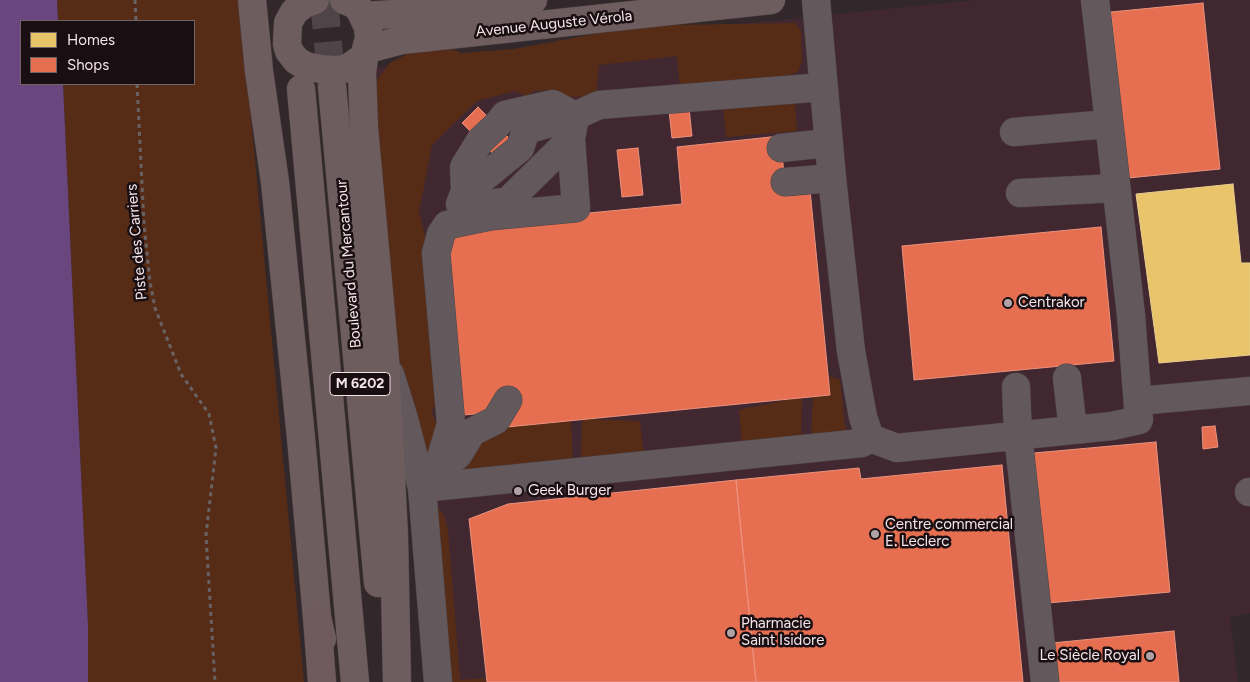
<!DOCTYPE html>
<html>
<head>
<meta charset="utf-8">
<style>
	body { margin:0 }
	#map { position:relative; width:1250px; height:682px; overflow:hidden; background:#32282b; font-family:Figtree,sans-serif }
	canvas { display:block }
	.legend { position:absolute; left:20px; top:20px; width:175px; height:65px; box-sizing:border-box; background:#190f12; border:1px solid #716568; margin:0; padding:6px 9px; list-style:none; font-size:15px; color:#f4e5e9 }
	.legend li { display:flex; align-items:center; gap:10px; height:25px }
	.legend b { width:25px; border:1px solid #716568 }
</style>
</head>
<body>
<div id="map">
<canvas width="1250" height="682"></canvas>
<ul class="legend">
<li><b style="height:14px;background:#e9c46a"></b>Homes</li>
<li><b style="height:14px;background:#e76f51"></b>Shops</li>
</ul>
</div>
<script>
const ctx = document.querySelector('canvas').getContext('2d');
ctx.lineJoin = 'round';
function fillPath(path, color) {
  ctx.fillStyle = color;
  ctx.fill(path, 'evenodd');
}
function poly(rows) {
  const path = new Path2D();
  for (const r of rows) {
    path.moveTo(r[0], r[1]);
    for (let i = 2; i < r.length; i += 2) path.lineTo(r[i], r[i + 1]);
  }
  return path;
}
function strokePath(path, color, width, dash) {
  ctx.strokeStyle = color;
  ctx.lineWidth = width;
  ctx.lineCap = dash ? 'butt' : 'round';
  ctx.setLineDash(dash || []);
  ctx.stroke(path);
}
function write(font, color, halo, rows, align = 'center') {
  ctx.font = font + ' Figtree,sans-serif';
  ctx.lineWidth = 5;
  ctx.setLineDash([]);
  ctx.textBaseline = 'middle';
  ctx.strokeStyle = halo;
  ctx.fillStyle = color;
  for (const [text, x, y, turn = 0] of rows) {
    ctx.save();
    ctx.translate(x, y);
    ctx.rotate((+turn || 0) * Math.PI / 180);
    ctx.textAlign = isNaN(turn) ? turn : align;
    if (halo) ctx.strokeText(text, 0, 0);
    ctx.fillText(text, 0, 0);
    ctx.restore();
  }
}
const built = poly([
	[976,0,1250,0,1250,613,1230,617,1238,682,448,682,374,68,750,23]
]);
const green = poly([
	[57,0,242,0,248,86,304,682,88,682,88,625,63,84,194,84,194,21,58,21],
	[795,23,801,30,802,62,798,72,789,75,680,89,677,56,599,65,596,96,554,98,548,90,534,91,526,96,515,91,477,101,432,145,419,212,429,252,441,397,431,412,440,430,425,455,394,350,372,86,390,63,405,55,447,47,461,53,514,49,622,29,673,25],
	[795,103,797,131,726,137,723,108],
	[829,376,840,380,845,426,849,434,811,440,813,396,830,394],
	[802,397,801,442,742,447,739,410],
	[582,419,640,421,644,458,581,463],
	[571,420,573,465,469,473,461,465,480,439,497,428],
	[432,502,444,515,448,530,460,680,485,678,486,682,448,682]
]);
const water = poly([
	[0,0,57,0,58,21,21,21,21,84,63,84,88,625,88,682,0,682]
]);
const homes = poly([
	[1233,184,1241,263,1250,263,1250,355,1159,363,1136,194,1233,184]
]);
const shops = poly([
	[1203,3,1220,169,1128,178,1111,12,1203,3],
	[478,107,525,154,509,170,462,123,478,107],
	[689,108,692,136,672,138,669,110,689,108],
	[780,136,786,192,810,190,830,395,497,428,495,412,464,415,446,234,465,225,682,204,677,147,780,136],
	[638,148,643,195,622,197,617,150,638,148],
	[1101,227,1114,361,914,380,902,246,1101,227],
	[1215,426,1218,447,1203,449,1202,427,1215,426],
	[1156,442,1170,592,1048,603,1034,453,1156,442],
	[1002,465,1023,682,756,682,736,480,859,468,861,479,1002,465],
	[736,480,756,682,487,682,469,519,508,504,736,480],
	[1174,631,1179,682,1056,682,1052,643,1174,631]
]);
const majorTunnel = poly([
	[324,0,332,86]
]);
const path = poly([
	[135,0,136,21],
	[137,84,144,224,150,282,155,308,181,374,209,414,216,448,206,535,215,682]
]);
const minor = poly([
	[816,0,832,178,851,351,863,417,870,438],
	[1014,132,1109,124],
	[571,139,508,201,475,206,465,191,464,167,480,141,497,125,505,115,553,104,575,116],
	[781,148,828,143],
	[785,182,832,178],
	[1020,193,1116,188],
	[460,204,465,191,482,179,520,148,526,130,568,118],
	[390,374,404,419,422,488,438,682],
	[1067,378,1073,430],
	[1016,387,1018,435,1045,682],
	[1138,401,1250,391],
	[870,438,897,448,1112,426,1139,420,1131,315,1095,0],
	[441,468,458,455,472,432,496,420,508,400],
	[422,488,437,471,451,424,436,253,441,234,447,225,491,216,576,208,571,139,575,116,599,105,823,87],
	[422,488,862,443,870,438],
	[1249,492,1250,492]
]);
const major = poly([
	[252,0,259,71,275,182,301,438,317,617,322,639],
	[315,0,304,4,294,12,288,23,287,44,289,51,296,60,305,66,321,69,336,70,348,68,364,57],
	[344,0,354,4,360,10,368,27,369,38,364,57,362,73,364,128,385,359,394,536,397,682],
	[364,16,410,13,533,0],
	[368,49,402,40,771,0],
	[332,86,378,583],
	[301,89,355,682]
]);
const highway = poly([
	[317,617,322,682]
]);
const markers = [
	[1008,303,5,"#b0a3a6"],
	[518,491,5,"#b0a3a6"],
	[875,534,5,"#b0a3a6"],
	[731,633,5,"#b0a3a6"],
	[1150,656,5,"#b0a3a6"]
];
const shields = [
	[360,384,60]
];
const shieldNames = [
	["M 6202",360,384]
];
const streetNames = [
	["Avenue Auguste Vérola",554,24,-6],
	["Piste des Carriers",137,242,-95],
	["Boulevard du Mercantour",349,264,-95]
];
const poiNames = [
	["Centrakor",1018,303],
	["Geek Burger",528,491],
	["Centre commercial",885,525],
	["E. Leclerc",885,542],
	["Pharmacie",741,624],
	["Saint Isidore",741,641],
	["Le Siècle Royal",1140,656,"right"]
];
fillPath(built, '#412830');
fillPath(green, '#572c17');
fillPath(water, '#6a467f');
fillPath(homes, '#e9c46a');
strokePath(homes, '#ecce90', 1);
fillPath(shops, '#e76f51');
strokePath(shops, '#eb927f', 1);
strokePath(majorTunnel, '#4f4448', 28, [28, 14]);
strokePath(minor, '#4e4447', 29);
strokePath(major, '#4e4447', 29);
strokePath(highway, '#4e4447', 29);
strokePath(path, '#696264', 3, [4, 4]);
strokePath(minor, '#63595d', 28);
strokePath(major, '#6e5d5f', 28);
strokePath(highway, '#6f5b5d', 28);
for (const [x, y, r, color] of markers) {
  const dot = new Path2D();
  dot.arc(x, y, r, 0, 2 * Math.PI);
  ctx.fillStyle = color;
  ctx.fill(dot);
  strokePath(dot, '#190f12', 2);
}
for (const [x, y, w] of shields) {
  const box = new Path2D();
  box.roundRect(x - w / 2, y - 11.5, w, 23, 4);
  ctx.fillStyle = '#190f12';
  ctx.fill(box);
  strokePath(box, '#f4e5e9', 1);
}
write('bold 14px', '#f4e5e9', null, shieldNames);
write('15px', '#f4e5e9', '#190f12', streetNames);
write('15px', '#f4e5e9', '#190f12', poiNames, 'left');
</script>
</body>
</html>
